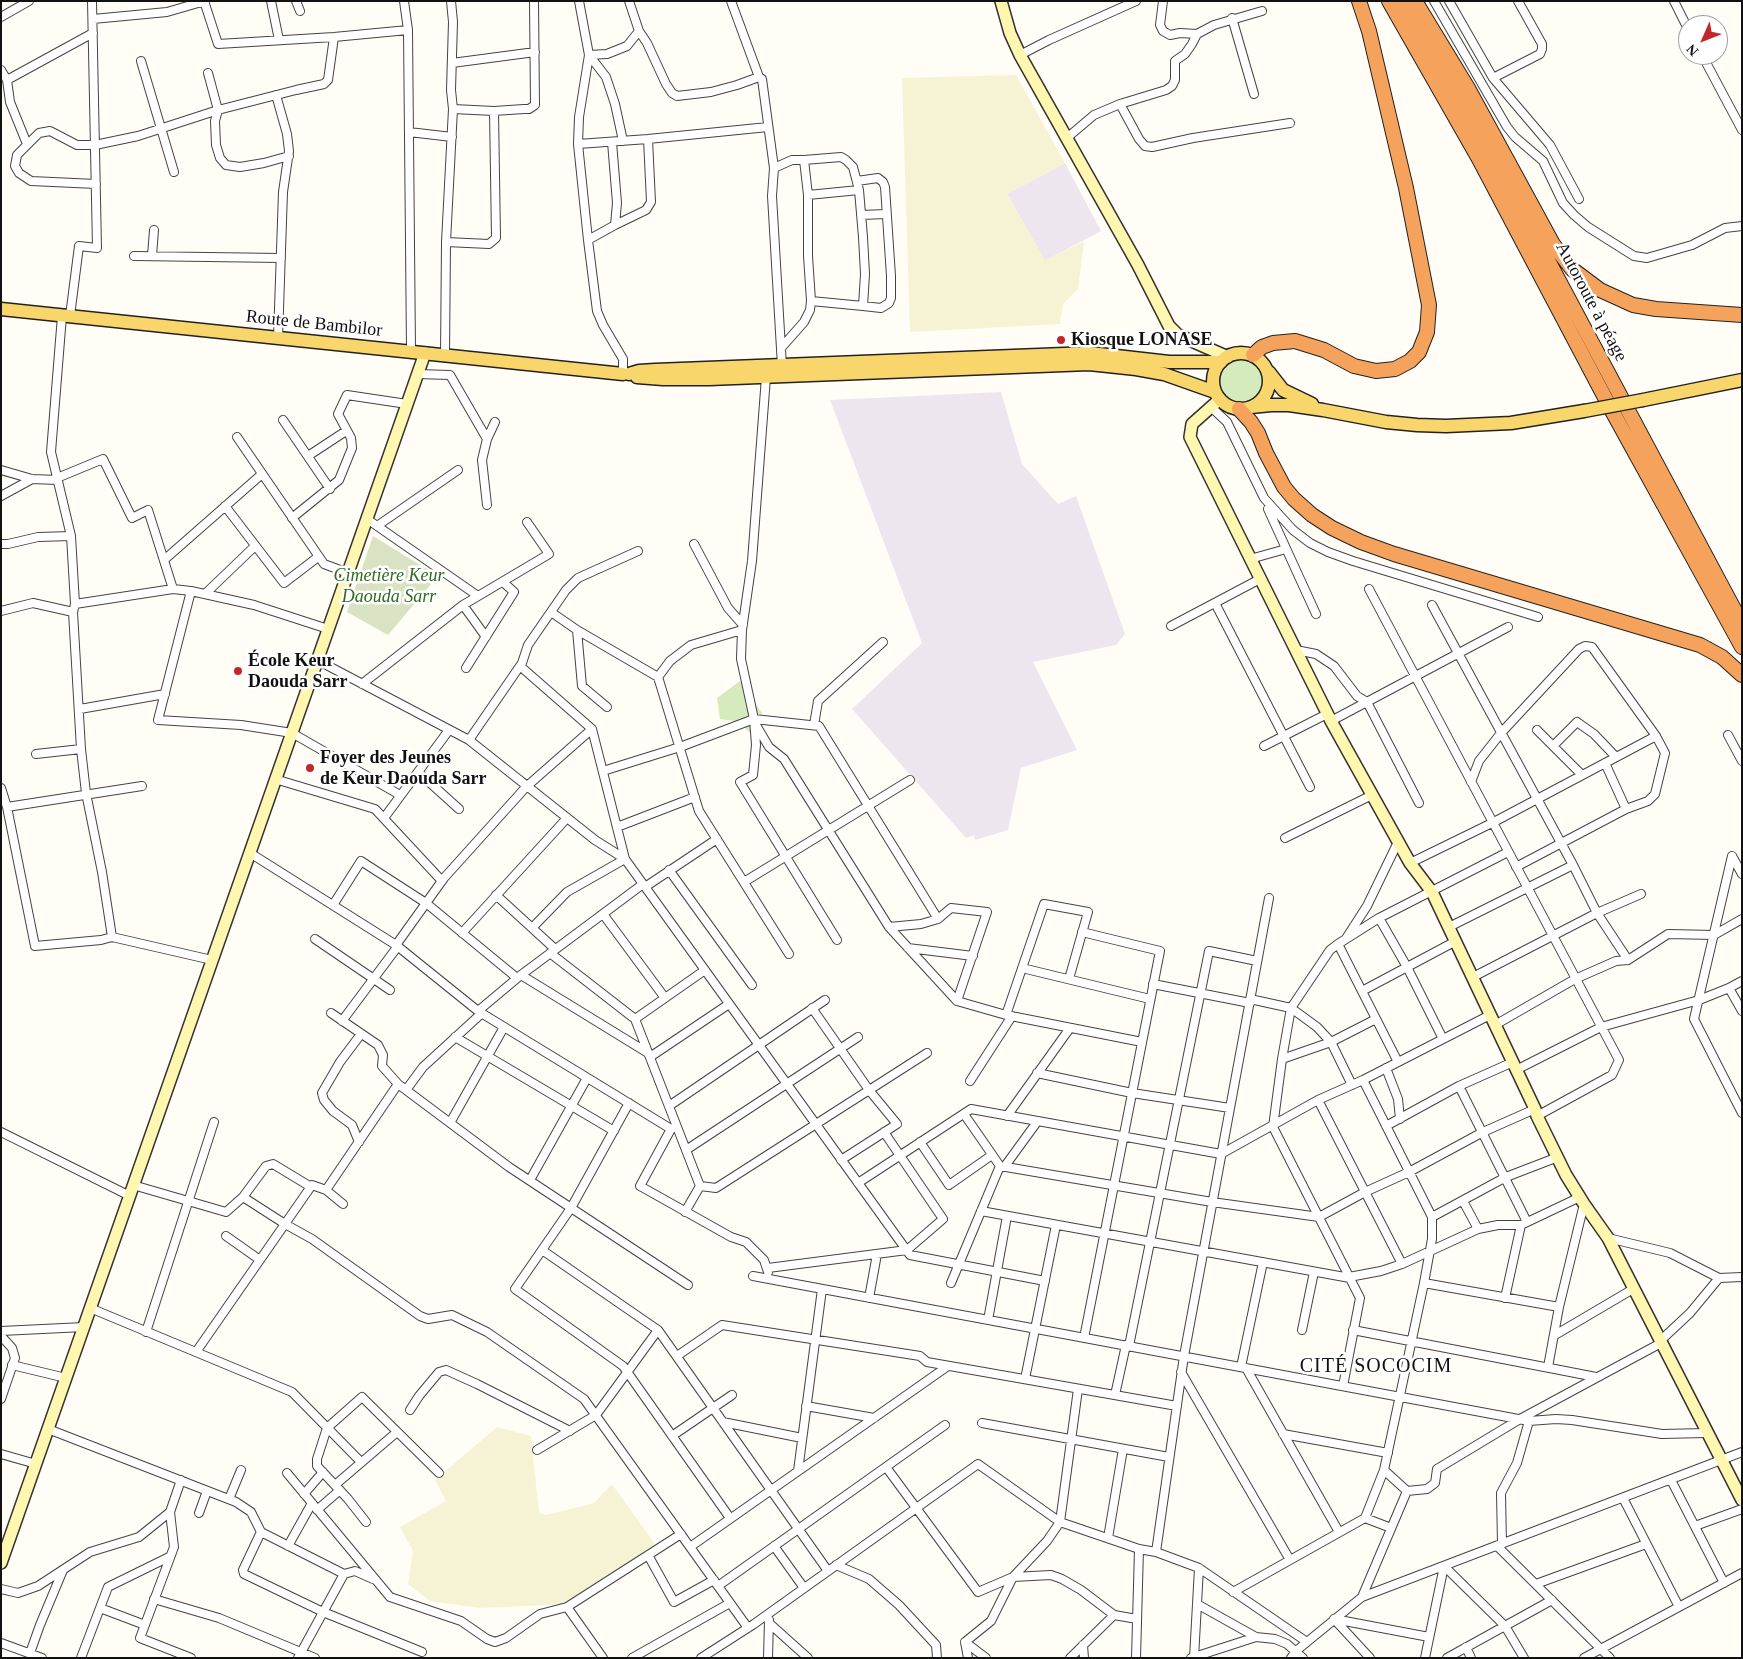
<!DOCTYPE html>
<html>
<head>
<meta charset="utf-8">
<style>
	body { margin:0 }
	#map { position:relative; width:1743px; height:1659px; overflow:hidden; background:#fffdf5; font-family:Georgia,serif }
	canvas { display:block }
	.frame { position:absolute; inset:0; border:2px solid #111; pointer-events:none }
	.north { position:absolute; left:1678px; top:15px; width:50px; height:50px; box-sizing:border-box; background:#fff; border:1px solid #a0a0a0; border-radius:50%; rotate:226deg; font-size:14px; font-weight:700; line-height:20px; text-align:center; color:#111 }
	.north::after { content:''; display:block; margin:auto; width:18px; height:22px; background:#c4262e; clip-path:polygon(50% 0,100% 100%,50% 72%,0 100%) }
</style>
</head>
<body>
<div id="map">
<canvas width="1743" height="1659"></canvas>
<div class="frame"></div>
<div class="north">N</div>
</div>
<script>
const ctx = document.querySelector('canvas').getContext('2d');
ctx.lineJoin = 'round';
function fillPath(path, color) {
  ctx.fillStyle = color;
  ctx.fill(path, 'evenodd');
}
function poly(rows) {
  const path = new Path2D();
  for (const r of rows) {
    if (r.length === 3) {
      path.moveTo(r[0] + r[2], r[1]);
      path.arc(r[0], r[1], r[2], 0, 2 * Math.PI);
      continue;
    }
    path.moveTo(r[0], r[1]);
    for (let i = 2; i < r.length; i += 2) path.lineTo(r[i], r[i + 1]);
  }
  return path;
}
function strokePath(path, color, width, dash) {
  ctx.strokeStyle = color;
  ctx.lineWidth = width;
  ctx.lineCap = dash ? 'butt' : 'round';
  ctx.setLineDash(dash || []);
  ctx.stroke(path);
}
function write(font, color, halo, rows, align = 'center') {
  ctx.font = font + ' Georgia,serif';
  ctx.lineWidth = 5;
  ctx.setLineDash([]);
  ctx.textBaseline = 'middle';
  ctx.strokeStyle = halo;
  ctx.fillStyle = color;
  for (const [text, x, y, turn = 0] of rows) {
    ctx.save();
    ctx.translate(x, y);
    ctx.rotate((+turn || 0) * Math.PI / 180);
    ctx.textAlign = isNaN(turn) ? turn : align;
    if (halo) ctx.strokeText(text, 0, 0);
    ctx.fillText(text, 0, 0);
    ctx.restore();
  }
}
const industrial = poly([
	[1065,163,1101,231,1045,261,1007,194],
	[1001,392,1022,464,1058,504,1076,496,1125,634,1116,645,1033,662,1077,750,1021,768,1008,830,975,840,974,835,966,838,852,709,922,643,830,400]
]);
const farmland = poly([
	[1016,75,1065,163,1007,194,1045,261,1084,241,1078,289,1063,304,1060,324,910,332,902,78],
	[497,1427,531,1436,539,1513,546,1515,594,1503,612,1484,655,1544,572,1604,480,1608,430,1601,408,1584,413,1551,400,1527,446,1501,435,1480]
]);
const green = poly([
	[1242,381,24],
	[740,681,762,713,759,727,750,733,746,729,741,722,720,719,717,698]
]);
const cemetery = poly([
	[373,536,438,576,388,635,347,612]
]);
const street = poly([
	[204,1,218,44,334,37,408,30],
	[271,1,279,40],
	[296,1,300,11],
	[404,1,408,30,411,351],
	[451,1,453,22,451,90,453,109,494,111,524,109,529,109,535,105,534,1],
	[579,1,589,55,579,117,578,144,588,240,597,311,603,325,623,359,623,374],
	[731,1,759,77],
	[1163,1,1160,25,1163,31,1170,35,1180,33,1197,34],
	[1434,1,1507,127,1515,137,1543,161,1563,203,1574,215,1588,227,1634,256,1647,258,1692,245,1725,228,1742,226],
	[1449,1,1493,78,1550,145,1579,199],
	[1674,1,1688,29],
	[1,17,29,1],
	[1232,18,1254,94],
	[93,19,167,12,205,1],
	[639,31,647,43,666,84,672,93,677,96,711,92,737,85,759,77,762,79,774,168,772,196,782,366],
	[589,55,606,77,615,104,623,141],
	[589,55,607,54,627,46,639,31,629,1],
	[1020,55,1049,40,1136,1],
	[1702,55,1742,130],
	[141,61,174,172],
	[452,63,535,52],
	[1,70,7,80,10,102,27,144],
	[208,73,218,110,215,121,216,145,220,158,226,165,240,167,264,163,289,156],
	[1493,78,1540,54,1542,49,1542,44,1518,1],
	[7,80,93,33],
	[276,95,287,134,289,151,283,192,278,338],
	[1120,104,1139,139,1145,146,1152,147,1193,138,1290,123],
	[409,132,452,137],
	[1068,137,1094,115,1120,104,1166,90,1172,86,1175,80,1175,61,1185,54,1192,44,1197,34,1214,25,1262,11],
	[578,144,648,139,768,127],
	[804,160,841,157,846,160,853,167,859,190,863,237,865,274,863,306,811,301],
	[774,168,792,160,804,160,808,195,808,256,811,301,810,310,804,322,781,348],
	[857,181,878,178,883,182,885,187,891,276,891,298,889,303,881,308,863,306],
	[96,184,31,181,19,173,15,166,17,155,39,133,50,131,77,145,95,145,138,136,218,110,296,90,324,84,328,80,334,37],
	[808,195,859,190],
	[861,215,886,214],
	[615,225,646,210,651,202,648,139],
	[588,240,615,225,617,203,612,142],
	[446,242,453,109],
	[134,256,281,258],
	[152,256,154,230],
	[62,316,51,452,71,536,75,604,73,612,81,749,86,793,102,872,112,937],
	[70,316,79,246,97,248,92,1],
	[445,355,446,242,489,244,496,238,494,111],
	[417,374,450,375,487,439],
	[766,377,752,561,742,630,741,659,754,719,756,745,753,775,740,782,837,940],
	[1211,407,1227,422,1264,498,1293,530,1310,543,1328,552,1353,561,1538,617],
	[283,420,330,489],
	[237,437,324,564,348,573],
	[308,456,346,431],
	[1,470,32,479,58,480],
	[57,478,103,459,132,518,148,510,173,589],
	[1,496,32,479],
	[487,505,482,460,487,439,495,422],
	[225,506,284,583,318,557],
	[1268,509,1316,614],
	[292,518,339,480,352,448,351,438,338,414,347,395,407,404],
	[367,519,478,596],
	[377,526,458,470],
	[1,544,8,544,38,537,71,536],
	[694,544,728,608,743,625],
	[1250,559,1286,549],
	[164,560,262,474],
	[1369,589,1619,1060,1612,1075,1537,1116],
	[191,591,158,720,241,725,292,733,400,795],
	[205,594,255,546],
	[1215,603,1310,787],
	[75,604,173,589,191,591,254,605,328,629],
	[463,605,486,637],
	[1432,605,1573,865,1597,913,1628,960],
	[1,611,33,603,73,612],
	[551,612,577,630,658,677,699,811,789,954],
	[1171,626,1260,579],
	[577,630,582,686,607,707],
	[1296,650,1316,654,1334,666,1357,696,1367,702,1419,803],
	[317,660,469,740,595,840,625,859],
	[520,666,592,729,625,859,910,1255,1045,1281],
	[466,668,514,592,503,582],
	[658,677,670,661,691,645,742,630],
	[362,684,463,605,549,554,527,522],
	[80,709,165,694],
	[1331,721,1508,627],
	[756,725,769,747,784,759,889,927,957,1001,1006,1015,1142,1042],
	[814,725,818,701,883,642],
	[1537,730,1582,775],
	[1728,735,1742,761],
	[469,740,522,663,528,645,566,590,578,578,638,551],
	[1264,746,1327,714],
	[1553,746,1577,722,1594,734,1616,757],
	[36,754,81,749],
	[1605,763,1626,809],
	[603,771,680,747,754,719,819,726,938,919],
	[418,772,459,809],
	[275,779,375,809,442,881],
	[1471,782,1479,761,1501,733,1579,649,1585,646,1592,647,1656,736],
	[1,788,7,807,35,946,101,940,112,937,212,960],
	[7,807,142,786],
	[384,818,449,730],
	[617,827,695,797],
	[1285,838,1372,795],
	[250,853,396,945,478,1011,671,1129],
	[1732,856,1694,1019,1742,1113],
	[1732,856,1742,874],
	[1410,863,1492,823,1656,736,1665,753,1655,794,1648,801,1626,809,1516,867],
	[669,870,752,985],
	[744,882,910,780],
	[645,887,717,839],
	[496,895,555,949],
	[333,905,361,861,426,903,517,978],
	[603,914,665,998],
	[1379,918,1407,967,1443,1039],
	[889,927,921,924,938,919,951,908,987,912,957,1001],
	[1449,927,1573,865],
	[532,928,567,892,625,859],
	[1082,932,1160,951,1084,1338],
	[462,933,567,818],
	[1347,937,1367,906,1398,842],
	[315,939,390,990],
	[1338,944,1379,918,1508,852],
	[396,945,444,878,526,787,592,729],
	[908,948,973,956],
	[550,953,635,1019,700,1186],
	[1022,968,1150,999],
	[521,975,648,1053],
	[1473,977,1597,913,1641,894],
	[1153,984,1250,1003],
	[1729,988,1742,1011],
	[1362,991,1456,941],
	[1250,999,1291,1008,1317,1027,1331,1042,1352,1085],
	[812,1008,869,1090,897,1124,841,1160],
	[478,1011,521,975,643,884],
	[331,1013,378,1045,383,1055,382,1066,398,1084,509,1167,688,1285],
	[1006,1015,1044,904,1088,912,1069,979],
	[635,1019,705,970],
	[342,1021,398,946],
	[1495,1025,1575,979,1616,961,1628,960,1668,934,1714,935,1742,919],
	[455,1037,614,1131],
	[650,1057,729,1004],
	[1282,1059,1331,1042,1376,1019],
	[1386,1068,1398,1099,1400,1119],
	[1516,1070,1601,1027,1699,1000,1729,988,1742,981],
	[1037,1073,1132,1093,1230,1108],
	[970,1081,1012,1016],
	[1459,1086,1527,1222],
	[406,1090,423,1067,482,1013],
	[1318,1100,1402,1264,1381,1271,1349,1277],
	[629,1103,571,1208,515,1289,623,1366,730,1518],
	[669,1106,825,1000],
	[964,1114,1000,1166],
	[1007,1116,1070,1028],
	[450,1123,504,1027],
	[1386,1126,1459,1086,1513,1062],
	[674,1128,671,1129,640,1186,731,1237,746,1242,764,1260,768,1272],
	[1,1132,130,1196],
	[359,1142,352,1125,333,1111,324,1100,322,1093,340,1062,361,1034],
	[920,1142,949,1185,992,1155],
	[686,1150,858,1037],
	[1000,1166,1212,1202,1319,1217,1365,1192,1409,1172,1483,1132,1535,1109],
	[1005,1166,1037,1122],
	[530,1180,587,1078],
	[858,1183,971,1109,1221,1154,1318,1100,1363,1080,1490,1015],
	[133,1185,226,1212,243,1197,266,1166,273,1164,311,1187],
	[700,1186,716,1188,927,1053],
	[243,1197,285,1224,312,1239,420,1316,428,1319,452,1315,487,1332,584,1399,748,1628],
	[1463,1201,1478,1229],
	[343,1204,326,1190,398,1084],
	[981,1211,1350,1278],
	[685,1212,700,1186],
	[1432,1217,1506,1177,1558,1157],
	[226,1236,260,1260],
	[1608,1238,1670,1253,1719,1278,1742,1277],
	[542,1250,658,1330,828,1571],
	[1402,1264,1478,1229,1498,1225,1521,1225],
	[768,1268,907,1250,943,1219,884,1132],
	[753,1276,1529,1421,1556,1419,1572,1420,1662,1434,1707,1433],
	[951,1283,1000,1166],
	[1424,1283,1559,1307],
	[869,1298,877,1254],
	[1505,1298,1521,1225,1580,1197],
	[90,1308,292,1392,361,1462],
	[988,1320,1007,1216],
	[1302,1330,1314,1272],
	[1353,1330,1596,1377],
	[1,1331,84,1327],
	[146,1332,214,1122],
	[1555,1335,1633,1289],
	[1,1336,12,1348,15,1358,1,1399],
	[1660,1341,1690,1313,1719,1278],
	[1129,1346,1209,951,1257,961],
	[196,1352,312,1185,326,1190],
	[677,1356,722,1325,920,1356,927,1362,1177,1406],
	[12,1365,66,1378],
	[1241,1367,1263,1262],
	[1548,1367,1559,1307,1584,1204],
	[1246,1368,1339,1532],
	[1181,1372,1290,1560],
	[1025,1379,1056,1225],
	[1343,1386,1360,1298,1273,1127,1282,1059,1291,1008,1330,950,1338,944,1398,1062],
	[1115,1395,1126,1345],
	[806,1406,874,1418],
	[410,1410,419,1396,439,1372,446,1370,477,1384,570,1431],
	[723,1422,802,1438],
	[982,1423,1169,1457],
	[48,1429,236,1502,251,1512,261,1532,344,1574],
	[1283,1434,1388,1453],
	[672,1436,732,1395],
	[537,1450,596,1415,658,1330],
	[1,1454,36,1464],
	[886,1467,978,1592,1013,1577,1051,1575,1062,1579,1081,1590,1114,1615,1137,1619],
	[1384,1470,1407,1491,1427,1489,1435,1483,1437,1469,1520,1419,1661,1343],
	[798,1471,822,1289],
	[287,1473,390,1597,461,1621,487,1639,495,1642,506,1638,540,1614,567,1607,681,1534],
	[1671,1480,1724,1583],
	[335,1485,397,1432],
	[304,1494,323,1472],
	[1623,1498,1679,1607],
	[229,1499,241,1470],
	[317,1510,340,1490],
	[170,1512,174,1547,140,1638,191,1658],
	[199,1513,207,1491],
	[1365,1518,1391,1528],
	[366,1522,348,1499,317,1466,317,1459,327,1428,362,1397,439,1473],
	[1695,1526,1742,1509],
	[261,1532,243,1570,244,1574,323,1612,422,1652],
	[1108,1538,1123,1449],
	[1502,1544,1501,1493,1517,1463,1529,1421],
	[288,1546,312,1503],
	[774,1546,804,1588],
	[1497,1546,1610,1658],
	[690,1547,948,1366],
	[1156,1552,1184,1356,1269,898],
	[648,1555,674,1602,714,1580],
	[836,1565,869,1579,899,1605,936,1645,937,1658],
	[1444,1566,1505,1626,1524,1658],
	[1536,1584,1646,1544],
	[718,1586,945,1425],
	[1,1589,18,1593,38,1586,90,1552,139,1537,170,1512,181,1480],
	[1233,1592,1365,1518,1384,1470,1424,1283,1432,1239,1432,1217,1363,1080],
	[1362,1597,1407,1491],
	[154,1599,219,1618,315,1658],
	[1197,1604,1256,1637,1275,1639,1287,1644,1303,1658],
	[567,1607,603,1658],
	[100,1608,145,1625],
	[1334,1619,1429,1637],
	[1334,1619,1370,1658],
	[769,1623,808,1658],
	[965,1642,991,1621,1013,1577,1047,1541,1060,1522,1078,1389],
	[965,1642,986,1658],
	[965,1642,968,1658],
	[1,1643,42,1658],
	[1083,1645,1084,1658],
	[1466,1647,1471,1658],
	[30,1653,40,1625,63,1570],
	[81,1658,108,1587,169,1557],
	[298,1658,344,1574,355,1571,373,1579],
	[632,1658,730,1603],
	[701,1658,754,1624,978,1464,1060,1522,1139,1549,1156,1552,1199,1568,1307,1642],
	[768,1658,769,1620],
	[1070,1658,1114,1615],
	[1136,1658,1139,1549],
	[1191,1658,1256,1637],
	[1194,1658,1199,1568],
	[1291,1658,1296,1651,1362,1597,1742,1452],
	[1425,1658,1444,1566],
	[1447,1658,1552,1600],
	[1584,1658,1742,1573]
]);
const secondary = poly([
	[1001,1,1010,33,1020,55,1138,265,1169,326,1178,335,1228,357],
	[1220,399,1192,424,1190,437,1331,721,1410,863,1432,892,1535,1109,1537,1116,1566,1175,1584,1204,1608,1238,1742,1500],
	[1,1563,425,353]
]);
const primary = poly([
	[1,309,623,374],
	[1241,381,28],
	[1269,372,1283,390,1312,404],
	[629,374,639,371,655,370,1090,353,1169,362,1221,362],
	[637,377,663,379,709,379,1089,364,1136,369,1164,374,1215,392],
	[1643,400,1742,380],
	[1251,407,1271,405,1289,405,1323,410,1386,422,1417,425,1446,426,1511,423,1584,411]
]);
const highway = poly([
	[1389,1,1479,159,1611,409,1742,647],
	[1403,1,1502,174,1742,624],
	[1415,1,1469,90,1553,244,1572,269,1600,290,1633,305,1656,309,1742,315],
	[1253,355,1262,347,1273,343,1295,341,1324,350,1354,366,1376,371,1395,369,1410,361,1419,352,1427,332,1429,305,1406,188,1369,31,1359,1],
	[1239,409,1251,422,1258,433,1266,453,1284,487,1294,499,1312,515,1332,528,1361,542,1394,554,1700,645,1722,657,1742,675]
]);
const primaryBridge = poly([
	[1584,411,1643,400]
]);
const markers = [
	[1061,340,5,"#c4262e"],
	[238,671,5,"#c4262e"],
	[310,768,5,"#c4262e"]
];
const streetNames = [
	["Autoroute à péage",1591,302,62],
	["Route de Bambilor",314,324,6]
];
const poiNames = [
	["Kiosque LONASE",1071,340],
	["École Keur",248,661],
	["Daouda Sarr",248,682],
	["Foyer des Jeunes",320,758],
	["de Keur Daouda Sarr",320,779]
];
const parkNames = [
	["Cimetière Keur",389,576],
	["Daouda Sarr",389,597]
];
const quarterNames = [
	["CITÉ SOCOCIM",1376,1367]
];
fillPath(industrial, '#eee6ef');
fillPath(farmland, '#f6f3d4');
fillPath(green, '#d5ebbd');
fillPath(cemetery, '#d9e3c4');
strokePath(street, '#444', 10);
strokePath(secondary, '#333', 14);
strokePath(primary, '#222', 15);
strokePath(highway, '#222', 16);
strokePath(street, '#fff', 8);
strokePath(secondary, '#fff6b0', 11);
strokePath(primary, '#f9d66b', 12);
strokePath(highway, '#f5a25d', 14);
strokePath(primaryBridge, '#222', 15, []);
strokePath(primaryBridge, '#f9d66b', 12);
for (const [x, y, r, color] of markers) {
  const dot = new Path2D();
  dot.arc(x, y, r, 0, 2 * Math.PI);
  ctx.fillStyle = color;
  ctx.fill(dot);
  strokePath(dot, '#fff', 2);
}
write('18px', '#111', '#fff', streetNames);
write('bold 18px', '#111', '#fff', poiNames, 'left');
write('italic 18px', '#2f6b1f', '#fff', parkNames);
ctx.letterSpacing = '1px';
write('20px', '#111', '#fff', quarterNames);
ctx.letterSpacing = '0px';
</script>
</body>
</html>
